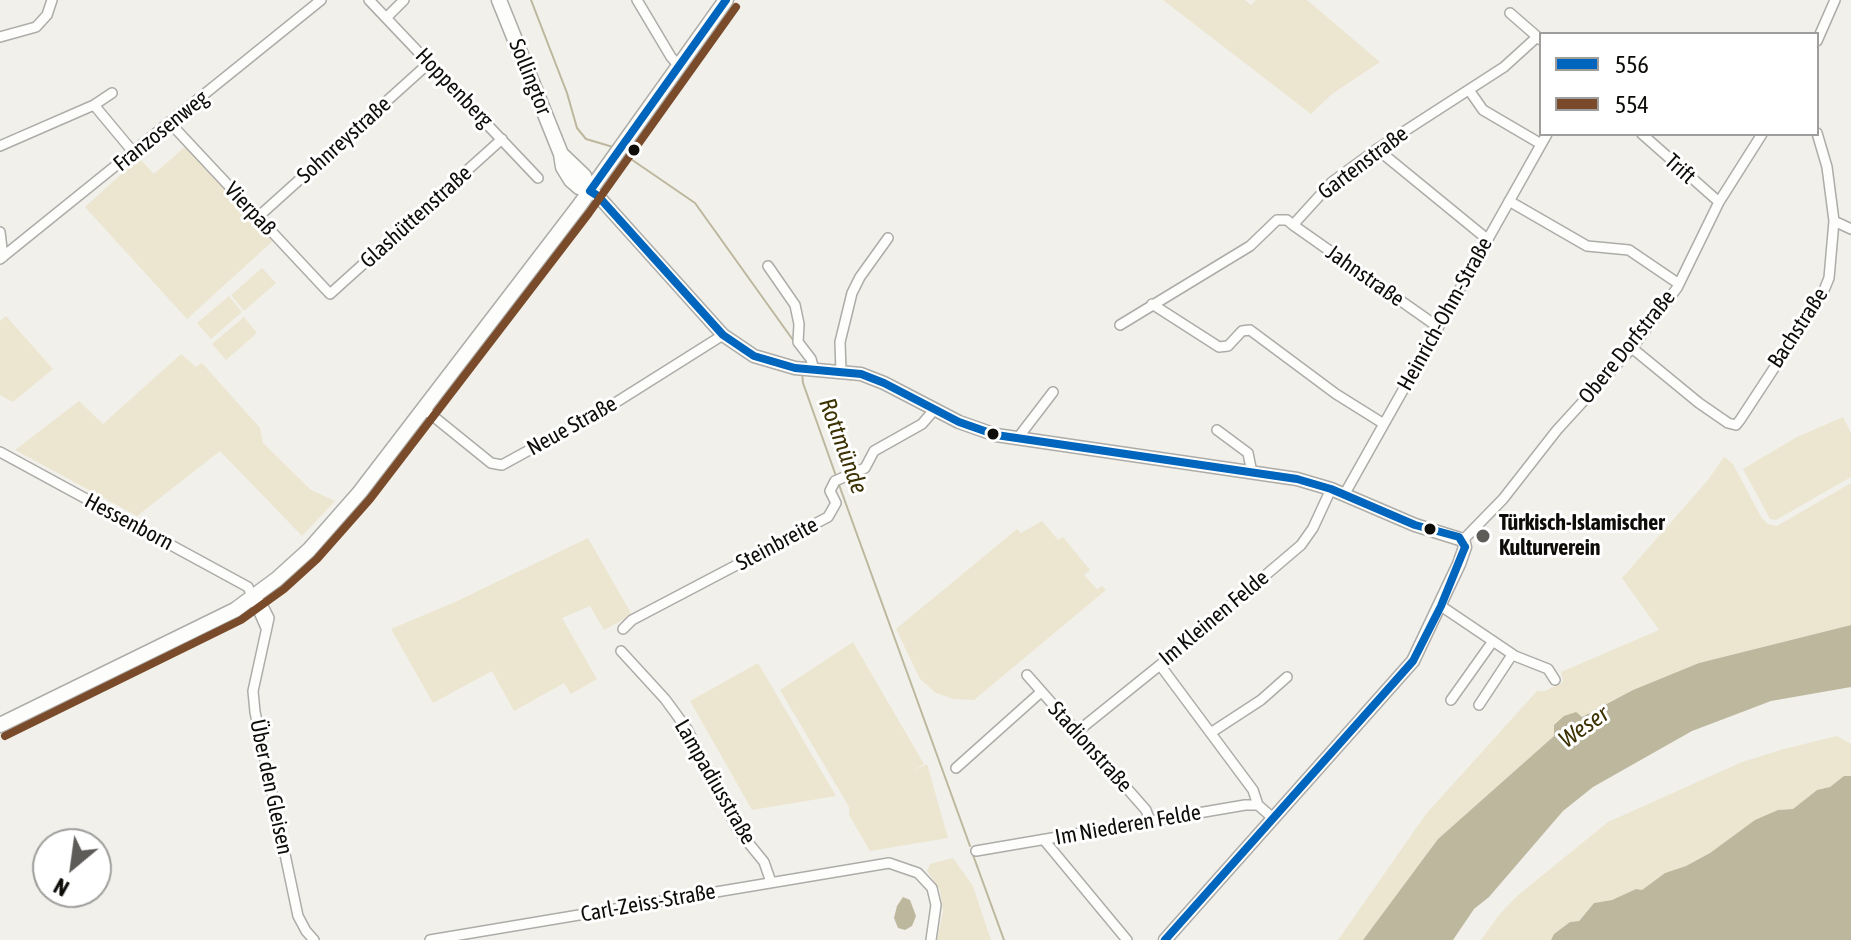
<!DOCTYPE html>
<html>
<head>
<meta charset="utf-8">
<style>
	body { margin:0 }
	#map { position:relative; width:1851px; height:940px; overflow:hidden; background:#f1f0ea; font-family:"Asap Condensed",sans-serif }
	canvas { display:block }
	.legend { position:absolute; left:1539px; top:32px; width:280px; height:104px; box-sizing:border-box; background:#fff; border:2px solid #9f9e9d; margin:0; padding:10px 14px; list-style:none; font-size:24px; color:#0e0d09 }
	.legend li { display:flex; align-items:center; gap:16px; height:40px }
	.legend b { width:40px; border:2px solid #9f9e9d }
	.north { position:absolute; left:32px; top:828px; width:80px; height:80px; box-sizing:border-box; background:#fff; border:2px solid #9f9e9d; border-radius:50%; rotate:209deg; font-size:22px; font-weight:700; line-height:32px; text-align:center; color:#0e0d09 }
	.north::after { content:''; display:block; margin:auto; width:28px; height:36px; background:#5d5c58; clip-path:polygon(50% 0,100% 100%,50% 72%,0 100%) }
</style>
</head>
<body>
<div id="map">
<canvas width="1851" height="940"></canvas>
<ul class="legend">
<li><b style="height:10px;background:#0065bd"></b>556</li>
<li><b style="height:10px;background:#7a4b2a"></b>554</li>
</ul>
<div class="north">N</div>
</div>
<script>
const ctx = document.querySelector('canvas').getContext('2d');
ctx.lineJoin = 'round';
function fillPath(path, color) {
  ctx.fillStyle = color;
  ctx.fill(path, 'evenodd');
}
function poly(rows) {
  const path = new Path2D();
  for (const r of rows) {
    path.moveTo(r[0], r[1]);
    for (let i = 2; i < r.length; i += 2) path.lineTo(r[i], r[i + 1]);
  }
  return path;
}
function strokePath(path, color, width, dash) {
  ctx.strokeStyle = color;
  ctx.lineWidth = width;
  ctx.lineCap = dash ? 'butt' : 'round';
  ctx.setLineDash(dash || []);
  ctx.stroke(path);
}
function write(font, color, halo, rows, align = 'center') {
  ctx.font = font + ' "Asap Condensed",sans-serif';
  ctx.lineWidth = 6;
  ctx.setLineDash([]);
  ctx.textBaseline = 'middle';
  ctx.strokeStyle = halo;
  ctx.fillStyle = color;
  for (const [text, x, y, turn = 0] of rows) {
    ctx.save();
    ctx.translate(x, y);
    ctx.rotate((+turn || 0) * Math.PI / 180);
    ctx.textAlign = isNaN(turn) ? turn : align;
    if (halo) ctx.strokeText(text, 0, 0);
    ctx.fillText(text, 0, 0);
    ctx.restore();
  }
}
const green = poly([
	[1163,0,1245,0,1251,5,1256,0,1307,0,1380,62,1332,94,1311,114],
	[187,145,274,240,187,319,85,207,139,158,154,174],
	[262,268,276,283,244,311,231,295],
	[229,296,242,312,211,339,197,323],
	[6,316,53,369,13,402,0,395,0,321],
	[244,317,257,333,226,360,212,344],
	[181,354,196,367,202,363,260,428,263,443,311,490,335,501,302,536,220,451,137,516,15,450,79,401,103,424],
	[1843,417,1851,433,1851,477,1776,520,1770,519,1743,469,1797,437],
	[1724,457,1733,464,1761,517,1768,524,1777,526,1851,483,1851,625,1699,663,1633,690,1581,717,1554,736,1438,839,1363,940,1338,940,1426,814,1537,691,1545,691,1563,682,1561,672,1659,630,1622,578,1708,480],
	[1042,521,1058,540,1063,537,1090,570,1084,575,1097,589,1102,586,1106,590,974,700,954,699,936,693,920,679,896,629,1017,529,1021,533],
	[588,538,632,615,604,630,590,606,562,618,597,679,571,694,564,683,514,711,492,671,433,703,391,629,455,602],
	[853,642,924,764,913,771,927,764,948,838,870,851,849,815,849,807,780,690],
	[758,663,836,796,752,810,690,701],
	[1837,736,1851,744,1851,776,1845,776,1843,780,1824,790,1817,790,1793,809,1780,810,1756,820,1710,853,1686,866,1665,873,1642,890,1636,889,1612,900,1594,903,1578,921,1570,922,1554,934,1551,940,1481,940,1499,915,1517,896,1608,822,1742,762,1784,749],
	[953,858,973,886,991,940,937,940,943,912,940,890,927,871,930,864]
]);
const water = poly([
	[1851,625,1851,687,1771,701,1692,731,1593,787,1563,811,1489,897,1474,909,1453,940,1363,940,1438,839,1554,736,1554,725,1564,716,1576,712,1582,717,1633,690,1699,663],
	[1844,776,1851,776,1851,940,1551,940,1554,934,1570,922,1579,921,1594,903,1612,900,1636,889,1642,890,1665,873,1686,866,1710,853,1755,820,1778,810,1793,809,1817,790,1830,787],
	[903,897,910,900,916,916,912,926,905,930,898,928,894,918,897,906]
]);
const stream = poly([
	[531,0,567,93,577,128,586,139,613,147],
	[625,155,695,203,793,340],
	[802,372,803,383,836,476],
	[838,482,970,846],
	[973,855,1004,940]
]);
const minor = poly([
	[369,0,538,178],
	[637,0,671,57,679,66],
	[1510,13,1541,40],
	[386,18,404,0],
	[0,37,36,27,47,15,52,0],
	[1817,41,1835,0],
	[1469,90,1483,110,1541,144],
	[94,105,134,153],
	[171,124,330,294,502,139],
	[1642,134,1719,202],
	[0,146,94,105,112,93],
	[1377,149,1487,239],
	[1509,201,1587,246,1629,250,1679,284],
	[258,217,429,63],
	[1834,221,1851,229],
	[1293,225,1438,327],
	[0,232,3,257],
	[0,259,321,0],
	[768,266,795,305,799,324,798,342,811,359,814,370],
	[1152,304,1219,347,1228,346,1242,331,1250,330,1336,394,1384,424],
	[1120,325,1250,246,1277,220,1287,220,1293,225,1332,182,1377,149,1504,67,1537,37],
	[1632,348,1699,403,1728,423,1736,425,1740,420,1822,295,1829,278,1834,221,1827,167,1817,133],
	[841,372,840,342,852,293,860,277,888,238],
	[423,408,491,463,502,465,615,403,723,335],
	[1217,430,1248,453,1252,473],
	[1017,439,1053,392],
	[0,452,248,587,266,628],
	[1344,495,1547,134],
	[1463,540,1503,499,1557,430,1632,348,1677,288,1719,202,1762,134],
	[253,598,262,604,269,618,253,691,255,712,298,916,306,931,314,940],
	[1441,606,1515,656,1548,669,1555,680],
	[623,629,632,620,828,517,836,503,830,491,835,481,865,468,874,451,922,424,934,410],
	[621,651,665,699,687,729,738,830,764,862,771,882],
	[1160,665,1253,790,1258,805],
	[1027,675,1146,810,1150,821],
	[1451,700,1493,641],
	[1479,705,1512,655],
	[1078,731,1160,665,1301,545,1313,528,1331,489],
	[1212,732,1261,700,1287,677],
	[956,768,1041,692],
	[1044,840,1127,940],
	[976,851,1245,805,1258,805,1274,819],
	[430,940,889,863,918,873,932,888,936,905,931,940]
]);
const tertiary = poly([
	[590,191,598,196,723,335,754,356,795,368,861,374,884,383,959,422,996,435,1297,479,1331,489,1415,525,1463,540,1465,547,1459,564,1413,661,1165,940]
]);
const secondary = poly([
	[499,0,561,154,563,167,571,180,579,187,590,191],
	[561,154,584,176,590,191],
	[0,725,235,610,277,579,309,550,360,492,579,206,726,0]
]);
const bus1 = poly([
	[590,191,598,196,723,335,754,356,795,368,861,374,884,383,959,422,996,435,1297,479,1331,489,1415,525,1459,537,1465,547],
	[590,191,726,0],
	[1165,940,1413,661,1441,606,1465,547]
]);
const bus2 = poly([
	[5,736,241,620,284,589,317,559,370,499,589,213,736,7]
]);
const markers = [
	[634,150,7,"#0e0d09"],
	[993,434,7,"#0e0d09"],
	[1430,529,7,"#0e0d09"],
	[1483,536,8,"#5d5c58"]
];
const streetNames = [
	["Sollingtor",530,77,68],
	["Hoppenberg",454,88,46],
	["Franzosenweg",161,131,-39],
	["Sohnreystraße",344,140,-42],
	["Gartenstraße",1363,163,-37],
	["Trift",1680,169,42],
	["Vierpaß",250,209,47],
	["Glashüttenstraße",416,217,-42],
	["Jahnstraße",1365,276,35],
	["Heinrich-Ohm-Straße",1445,314,-61],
	["Bachstraße",1798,328,-57],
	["Obere Dorfstraße",1627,347,-51],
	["Neue Straße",572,426,-29],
	["Hessenborn",129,522,28],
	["Steinbreite",777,544,-28],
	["Im Kleinen Felde",1214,618,-40],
	["Stadionstraße",1090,747,48],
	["Lampadiusstraße",715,782,60],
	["Über den Gleisen",271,787,78],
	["Im Niederen Felde",1128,825,-10],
	["Carl-Zeiss-Straße",648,903,-10]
];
const poiNames = [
	["Türkisch-Islamischer",1499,523],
	["Kulturverein",1499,548]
];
const waterNames = [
	["Rottmünde",843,446,70],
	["Weser",1584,727,-35]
];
fillPath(green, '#ece6d1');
fillPath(water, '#bdb79e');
strokePath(stream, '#bdb79e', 2);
strokePath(minor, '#adaca8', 12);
strokePath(tertiary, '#adaca8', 15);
strokePath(secondary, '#adaca8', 17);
strokePath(minor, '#fdfdfc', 9);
strokePath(tertiary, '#fdfdfc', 12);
strokePath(secondary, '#fdfdfc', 14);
strokePath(bus1, '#0065bd', 8);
strokePath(bus2, '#7a4b2a', 8);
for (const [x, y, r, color] of markers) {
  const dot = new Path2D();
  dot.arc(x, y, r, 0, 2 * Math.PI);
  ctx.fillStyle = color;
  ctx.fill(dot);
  strokePath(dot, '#fff', 3);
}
write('22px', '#0e0d09', '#fff', streetNames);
write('bold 22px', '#0e0d09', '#fff', poiNames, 'left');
write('italic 24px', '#3d3204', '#fff', waterNames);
</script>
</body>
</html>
